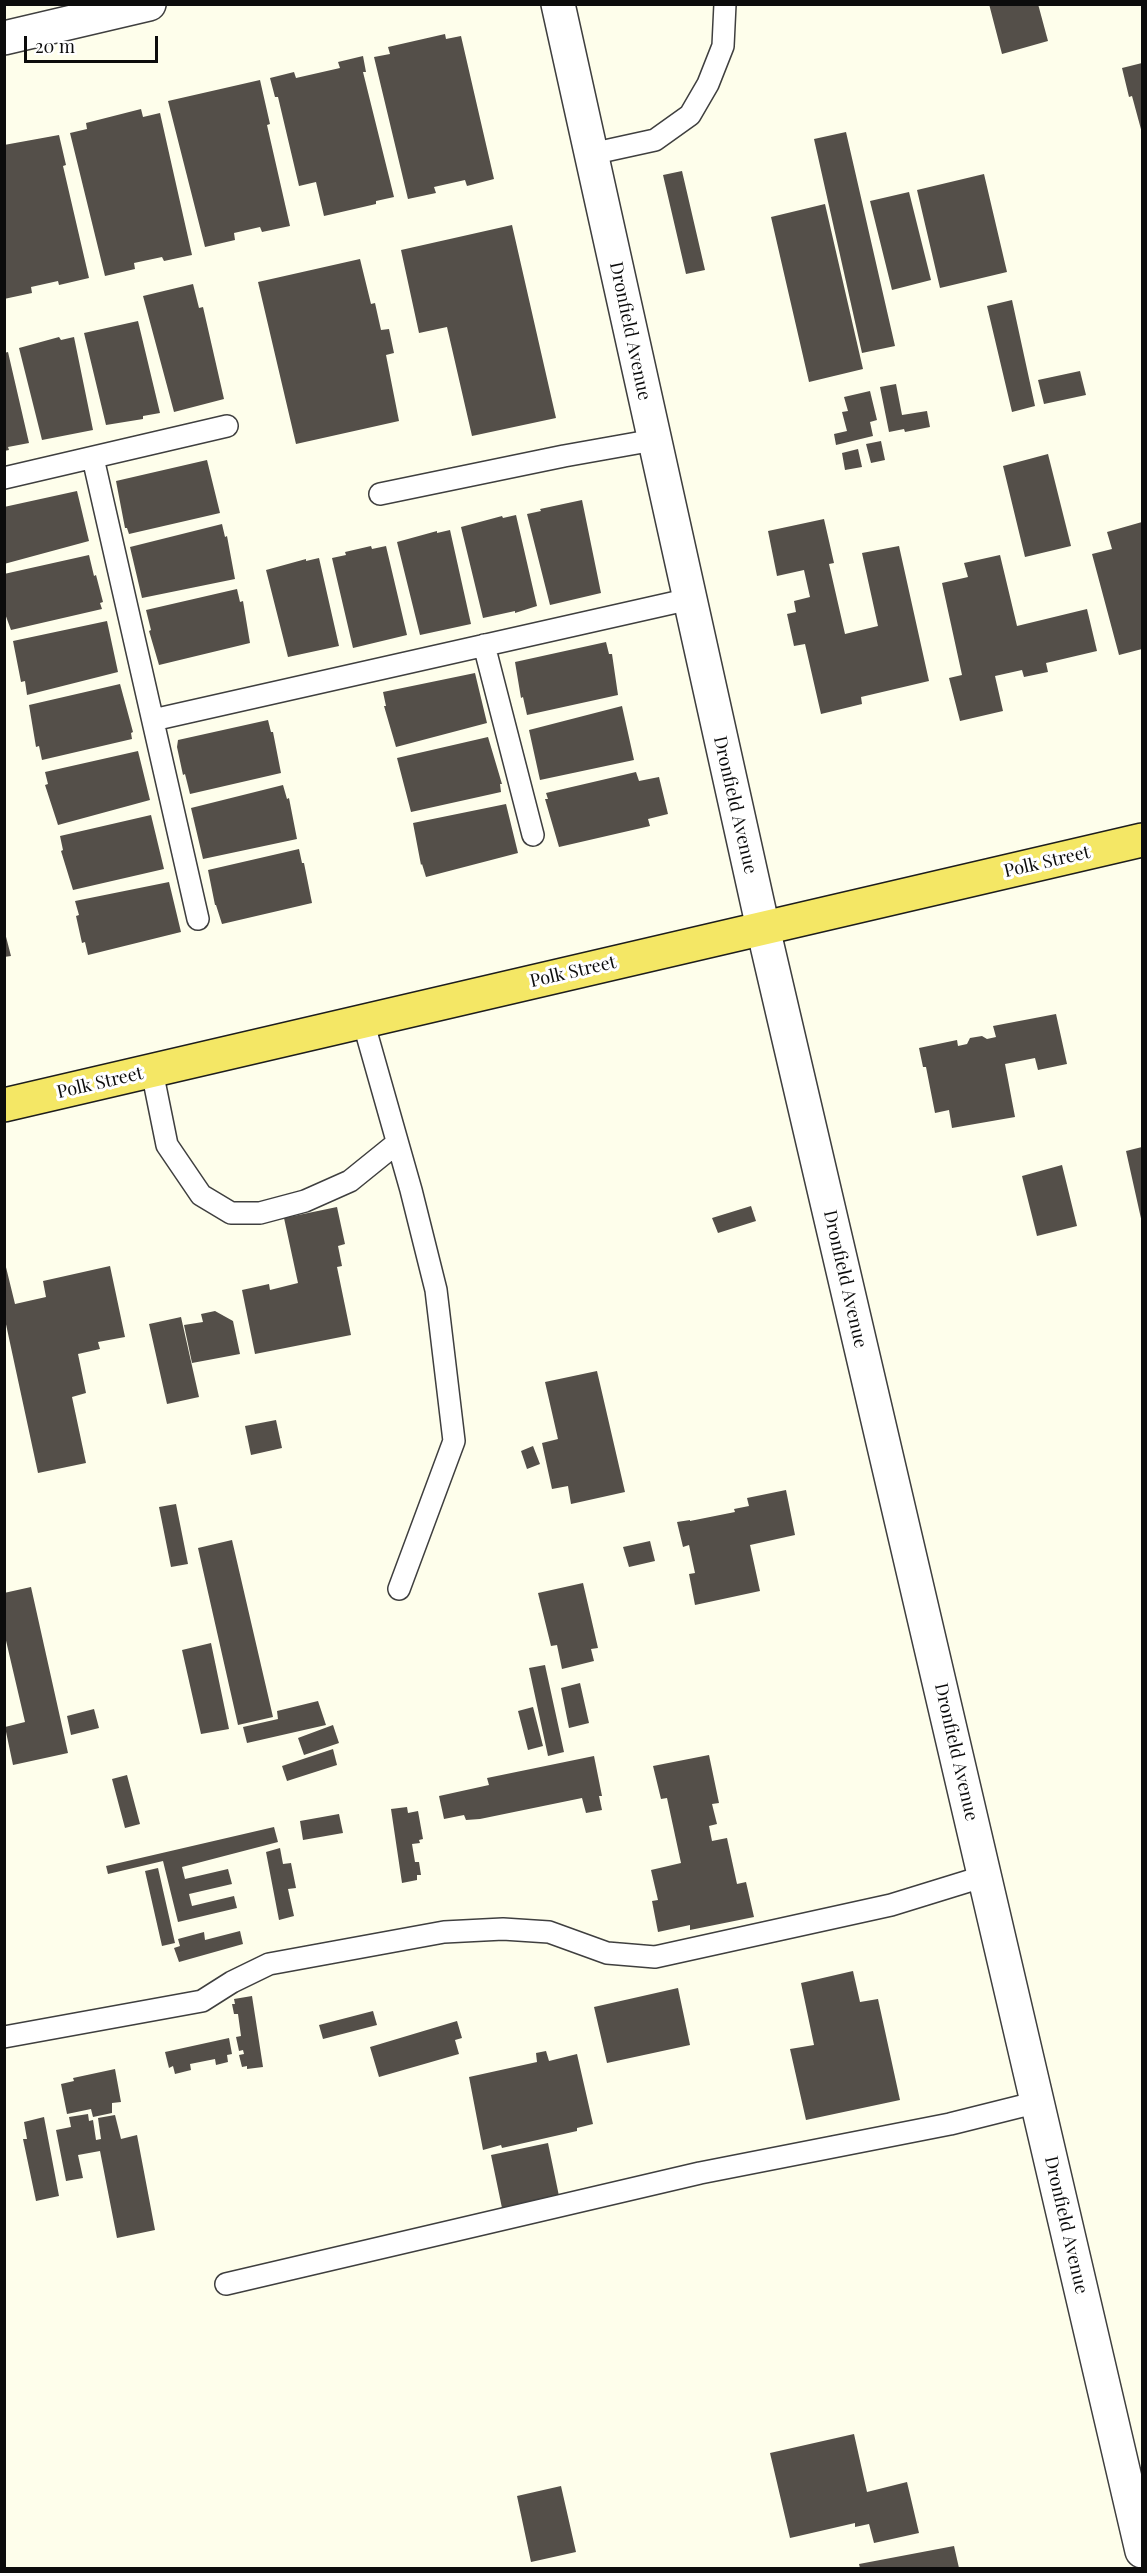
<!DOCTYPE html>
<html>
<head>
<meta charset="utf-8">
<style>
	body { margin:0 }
	#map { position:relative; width:1147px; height:2573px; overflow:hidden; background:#fefeeb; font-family:"Playfair Display",serif }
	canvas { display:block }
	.frame { position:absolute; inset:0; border:6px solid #0c0c0c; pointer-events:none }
	.scale { position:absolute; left:24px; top:36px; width:134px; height:27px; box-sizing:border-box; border:3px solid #0c0c0c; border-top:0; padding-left:8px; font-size:18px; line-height:21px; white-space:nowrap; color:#0c0c0c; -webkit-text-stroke:4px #fff; paint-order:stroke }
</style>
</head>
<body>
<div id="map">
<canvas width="1147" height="2573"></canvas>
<div class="frame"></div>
<div class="scale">20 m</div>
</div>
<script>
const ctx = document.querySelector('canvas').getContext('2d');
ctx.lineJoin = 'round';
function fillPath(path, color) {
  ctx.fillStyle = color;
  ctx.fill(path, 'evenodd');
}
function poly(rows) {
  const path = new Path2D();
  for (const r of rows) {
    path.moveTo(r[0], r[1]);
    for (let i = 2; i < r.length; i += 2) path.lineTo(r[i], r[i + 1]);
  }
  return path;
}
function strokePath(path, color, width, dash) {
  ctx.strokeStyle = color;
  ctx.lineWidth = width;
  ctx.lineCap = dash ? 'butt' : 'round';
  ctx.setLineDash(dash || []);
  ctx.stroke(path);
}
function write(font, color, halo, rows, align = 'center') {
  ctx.font = font + ' "Playfair Display",serif';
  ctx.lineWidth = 6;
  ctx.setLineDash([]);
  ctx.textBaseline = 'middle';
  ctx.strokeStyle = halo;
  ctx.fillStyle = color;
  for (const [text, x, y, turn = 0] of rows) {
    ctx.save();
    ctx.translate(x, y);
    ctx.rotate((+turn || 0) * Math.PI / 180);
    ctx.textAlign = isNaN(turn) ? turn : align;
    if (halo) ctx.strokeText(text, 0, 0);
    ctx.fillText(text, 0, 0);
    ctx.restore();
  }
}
const building = poly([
	[989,4,1038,4,1048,41,1002,54],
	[445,34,446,39,461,36,494,179,467,186,465,180,434,187,436,193,408,199,374,57,390,54,388,47],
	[363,56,366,72,363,72,394,197,376,201,376,204,324,216,316,182,299,186,278,97,275,97,270,78,294,72,296,78,340,68,338,62],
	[1142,63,1142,133,1132,96,1129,97,1122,68],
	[260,80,270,124,267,125,290,226,262,232,260,227,234,233,235,240,205,247,168,101],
	[141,109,143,117,160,113,192,255,164,261,162,257,134,263,135,269,105,276,70,133,87,129,86,123],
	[846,132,895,346,862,353,814,139],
	[59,135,66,165,63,166,89,278,59,285,58,281,31,287,32,293,4,299,4,145],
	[682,171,705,270,686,274,663,175],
	[984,174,1007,272,940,288,917,190],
	[909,192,931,280,892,290,870,201],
	[825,204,863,369,809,382,771,217],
	[512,225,556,418,472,436,447,327,419,333,401,250],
	[360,259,371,304,375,303,381,330,389,329,394,353,386,355,399,421,296,444,258,282],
	[193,284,199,308,203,307,224,399,174,412,143,296],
	[1012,300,1035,406,1012,412,987,306],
	[138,321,160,413,143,416,143,419,106,425,84,333],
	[59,337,61,340,74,337,93,430,42,440,19,348],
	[8,352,29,443,8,447,9,450,4,451,4,353],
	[1080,371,1086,395,1044,404,1038,380],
	[896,384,902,415,927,411,930,427,905,432,904,429,889,432,880,387],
	[870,391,877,420,870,422,873,436,836,445,834,434,847,431,842,412,848,411,844,397],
	[881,441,885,460,871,463,866,444],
	[858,449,862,467,845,470,842,453],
	[1048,454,1071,546,1025,557,1003,466],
	[207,460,220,513,129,534,127,528,125,528,116,481],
	[77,491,89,541,4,564,4,507],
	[582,500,601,593,550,605,527,514,541,511,540,509],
	[516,515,537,606,515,613,515,611,483,618,461,527,502,516,503,518],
	[824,519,834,563,829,564,845,634,878,626,862,553,899,546,929,681,861,697,862,704,821,714,805,644,794,646,787,614,796,612,794,601,810,597,804,570,777,576,768,531],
	[1142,522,1142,649,1119,655,1092,554,1112,549,1107,532],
	[222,524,225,537,227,536,235,579,142,598,130,547],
	[450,530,471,624,420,635,397,542,437,531,437,533],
	[371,546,372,549,386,546,407,635,353,648,332,558,346,555,345,552],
	[89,555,94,576,96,575,103,602,100,603,102,609,11,630,4,611,4,574],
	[1000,555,1017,626,1087,609,1097,651,1046,663,1048,672,1024,677,1022,670,995,676,1003,711,960,721,949,678,962,675,942,583,968,577,964,563],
	[319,558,339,646,288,657,266,570,306,559,306,561],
	[237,589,240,602,243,601,250,643,159,665,149,631,151,630,146,610],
	[107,621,118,672,27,695,25,681,21,682,13,641],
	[606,642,609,654,612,654,618,695,527,715,523,697,521,698,515,662],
	[475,673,487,723,396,747,384,706,386,706,383,692],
	[120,684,133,732,131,733,132,739,42,760,39,746,36,747,29,705],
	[622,706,634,760,540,780,529,730],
	[268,720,271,732,273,732,281,773,190,794,185,774,183,775,177,747,178,740],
	[488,737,502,784,500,784,501,792,411,812,397,758],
	[138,751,150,800,58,825,45,785,48,784,45,772],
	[636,772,639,781,659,777,668,814,648,819,650,826,559,847,545,799,548,799,546,793],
	[283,785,287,799,289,798,297,839,203,859,191,808],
	[506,804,518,853,426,877,422,864,421,865,413,823],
	[151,815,164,869,73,890,61,851,63,850,60,836],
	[299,849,302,863,304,863,312,903,222,924,216,905,215,905,208,870],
	[169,882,181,932,88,955,85,942,82,943,76,916,79,915,75,901],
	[4,929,11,956,4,957],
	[1056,1014,1067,1064,1038,1070,1035,1058,1005,1064,1015,1117,952,1128,949,1110,935,1113,926,1067,923,1067,919,1048,957,1040,958,1046,967,1044,970,1038,982,1036,987,1039,996,1037,993,1026],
	[1142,1147,1142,1223,1126,1151],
	[1062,1165,1077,1226,1037,1236,1022,1176],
	[751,1206,756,1221,718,1233,712,1218],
	[337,1207,345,1244,338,1246,342,1266,337,1267,351,1335,255,1354,242,1290,269,1284,270,1290,298,1283,284,1218],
	[4,1259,15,1304,46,1297,43,1281,110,1266,125,1337,98,1342,100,1349,78,1354,86,1393,72,1397,86,1463,38,1473,4,1315],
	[215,1311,233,1321,240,1354,192,1363,184,1325,203,1322,201,1314],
	[181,1317,199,1397,167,1404,149,1324],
	[597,1371,625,1492,571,1504,568,1486,552,1489,542,1443,558,1439,545,1382],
	[276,1420,282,1448,251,1455,245,1426],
	[533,1446,540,1464,527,1469,521,1451],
	[786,1490,795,1535,750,1545,760,1591,695,1605,689,1574,695,1573,689,1545,683,1547,677,1522,690,1520,690,1521,735,1512,734,1509,749,1506,747,1498],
	[176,1504,188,1564,171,1567,159,1507],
	[232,1540,273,1717,238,1725,198,1548],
	[650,1541,655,1561,629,1567,623,1547],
	[583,1583,598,1648,591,1649,594,1661,562,1669,557,1645,551,1646,538,1593],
	[31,1587,68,1753,13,1765,5,1727,25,1722,4,1632,4,1593],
	[211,1643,229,1729,201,1734,182,1650],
	[545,1665,564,1752,548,1756,529,1668],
	[580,1683,589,1723,569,1728,561,1688],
	[318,1701,326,1725,247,1743,243,1727,278,1719,277,1711],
	[533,1707,543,1746,528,1750,518,1711],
	[94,1709,99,1728,71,1735,67,1716],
	[333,1725,339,1743,304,1755,298,1738],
	[333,1749,337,1765,287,1781,282,1766],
	[709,1755,719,1803,712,1804,717,1824,709,1826,712,1841,727,1838,737,1884,746,1882,754,1917,690,1930,690,1925,658,1932,652,1901,658,1900,651,1870,681,1863,667,1798,661,1799,653,1766],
	[594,1756,602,1796,599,1796,602,1810,586,1813,582,1798,480,1819,466,1820,464,1815,444,1819,439,1796,489,1785,487,1778],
	[127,1775,140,1824,125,1828,112,1779],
	[407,1807,408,1813,418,1811,423,1839,419,1840,420,1843,412,1844,415,1862,419,1862,421,1875,417,1875,417,1880,402,1883,391,1809],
	[339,1814,343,1833,303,1840,300,1821],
	[274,1827,278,1842,182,1867,185,1879,228,1869,232,1884,189,1894,192,1906,234,1896,237,1908,178,1922,163,1861,108,1874,106,1866],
	[280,1848,283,1864,291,1863,296,1888,288,1889,294,1916,279,1920,266,1852],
	[158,1868,175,1943,162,1946,145,1871],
	[240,1931,243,1944,179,1962,174,1948,180,1946,178,1939,204,1932,205,1940],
	[853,1971,860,2002,878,1999,900,2100,806,2120,790,2049,814,2045,801,1983],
	[678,1988,690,2045,607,2063,594,2007],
	[252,1996,263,2067,247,2069,247,2066,242,2067,239,2055,244,2054,243,2050,239,2051,236,2037,241,2036,238,2014,234,2014,232,2004,235,2004,234,1999],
	[373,2011,377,2025,323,2039,319,2025],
	[457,2021,462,2038,455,2040,459,2054,379,2077,370,2047],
	[229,2038,232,2054,227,2055,228,2062,216,2065,215,2059,190,2064,191,2070,175,2074,173,2066,169,2068,165,2052],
	[546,2051,549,2061,577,2054,593,2124,577,2128,577,2131,502,2148,501,2145,483,2150,469,2077,537,2062,536,2053],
	[115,2069,121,2102,112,2103,112,2113,93,2117,91,2109,67,2114,61,2084,74,2081,73,2078],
	[88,2114,89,2121,93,2120,96,2140,101,2139,98,2118,115,2115,121,2139,137,2135,155,2230,117,2238,100,2151,78,2155,83,2178,66,2181,56,2130,71,2127,69,2117],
	[44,2117,59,2196,36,2201,23,2139,27,2139,24,2122],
	[548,2143,559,2196,502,2208,491,2155],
	[854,2434,867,2492,907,2482,919,2533,874,2543,869,2524,855,2527,855,2523,790,2538,770,2453],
	[561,2486,576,2552,531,2562,517,2496],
	[954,2546,959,2568,860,2568,859,2564]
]);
const lane = poly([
	[591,154,655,140,690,115,708,84,723,46,725,4],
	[93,458,198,919],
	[4,478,227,426],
	[380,494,564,456,654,440],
	[484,645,533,835],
	[153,720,690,599],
	[363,1021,411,1190,436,1290,454,1441,399,1589],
	[152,1071,167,1145,201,1195,231,1213,260,1213,305,1201,350,1181,397,1143],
	[4,2037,202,2001,232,1982,269,1964,444,1932,503,1929,549,1932,607,1953,655,1957,891,1905,985,1876],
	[226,2284,700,2173,950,2124,1038,2102]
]);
const street = poly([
	[558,4,763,928,1142,2551],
	[4,38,149,4]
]);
const primary = poly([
	[4,1105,1142,840]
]);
const streetNames = [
	["Dronfield Avenue",630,331,78],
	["Dronfield Avenue",735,805,77],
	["Polk Street",1047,862,-13],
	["Polk Street",573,972,-13],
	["Polk Street",100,1083,-13],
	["Dronfield Avenue",845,1279,77],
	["Dronfield Avenue",956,1752,77],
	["Dronfield Avenue",1066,2225,77]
];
fillPath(building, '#544f49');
strokePath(lane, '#3f3f3f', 24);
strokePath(street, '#3f3f3f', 36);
strokePath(primary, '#1d1d1d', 36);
strokePath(lane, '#fff', 21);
strokePath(street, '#fff', 33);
strokePath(primary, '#f4e765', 33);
write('18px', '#0c0c0c', '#fff', streetNames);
</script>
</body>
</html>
